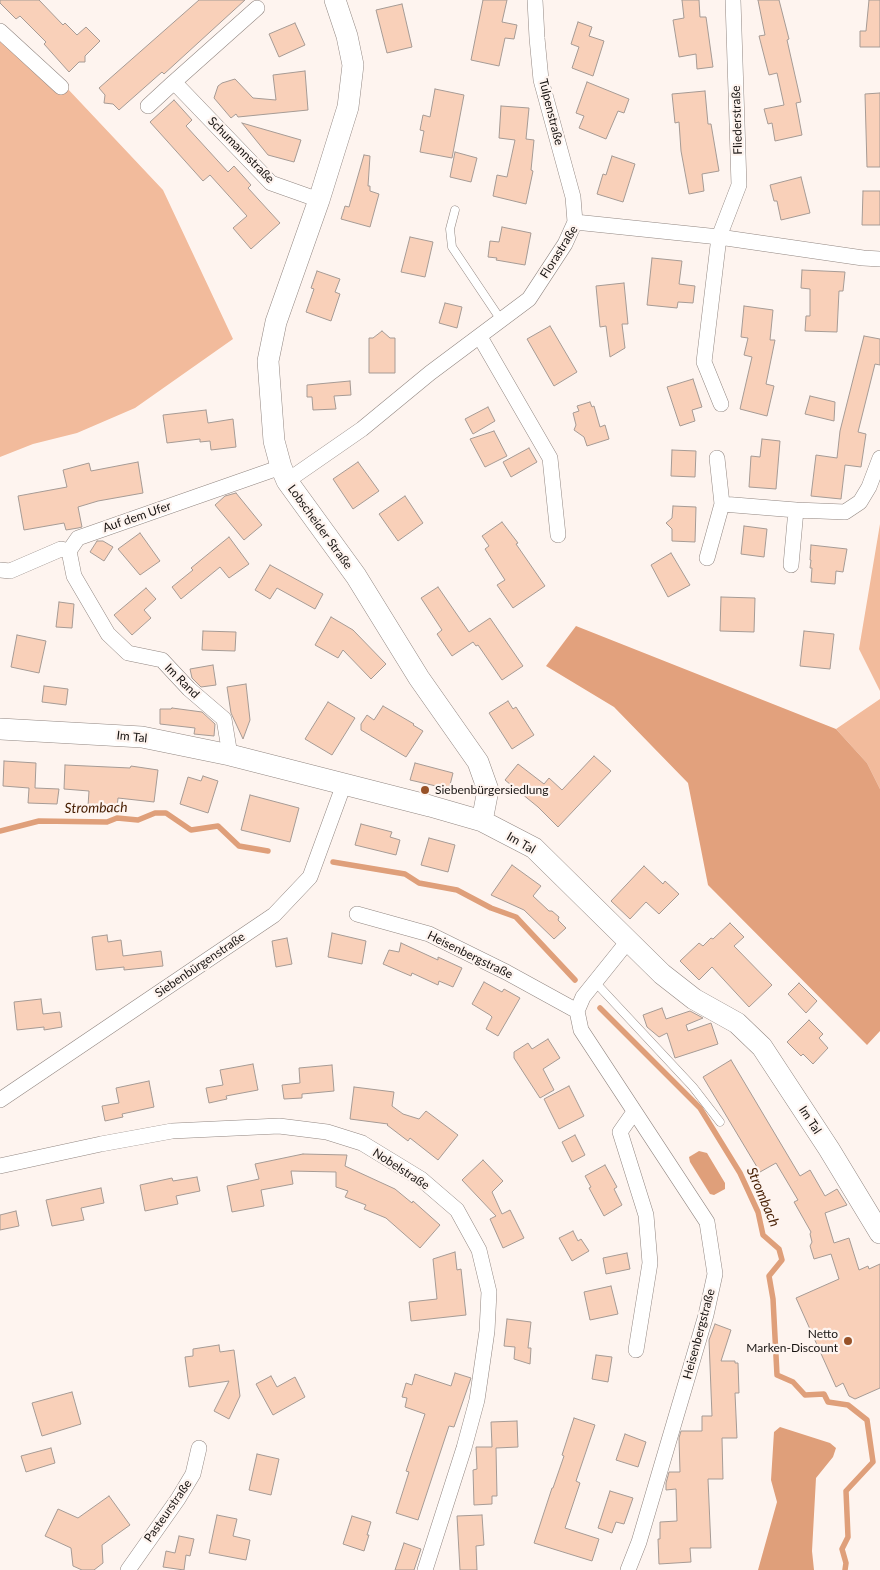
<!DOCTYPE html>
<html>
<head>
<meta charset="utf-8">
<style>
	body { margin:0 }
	canvas { display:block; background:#fef4ef }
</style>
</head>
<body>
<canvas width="880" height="1570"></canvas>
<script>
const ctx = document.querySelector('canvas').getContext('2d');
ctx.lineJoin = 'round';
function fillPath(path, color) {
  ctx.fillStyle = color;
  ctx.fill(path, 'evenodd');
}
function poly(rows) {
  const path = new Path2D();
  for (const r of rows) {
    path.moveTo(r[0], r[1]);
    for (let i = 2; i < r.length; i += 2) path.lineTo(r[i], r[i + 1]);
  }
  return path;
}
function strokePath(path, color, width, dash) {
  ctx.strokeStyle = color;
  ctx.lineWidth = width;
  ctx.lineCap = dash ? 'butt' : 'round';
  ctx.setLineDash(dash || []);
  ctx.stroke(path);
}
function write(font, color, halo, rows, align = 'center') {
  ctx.font = font + ' Lato,sans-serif';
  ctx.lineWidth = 4.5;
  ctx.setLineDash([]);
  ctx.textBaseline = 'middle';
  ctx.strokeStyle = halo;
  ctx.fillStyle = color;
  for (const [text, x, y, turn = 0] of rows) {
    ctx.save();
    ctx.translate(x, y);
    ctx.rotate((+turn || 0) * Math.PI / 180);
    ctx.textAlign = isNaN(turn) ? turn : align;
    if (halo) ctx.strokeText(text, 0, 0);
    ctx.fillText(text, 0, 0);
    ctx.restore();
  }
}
const green = poly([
	[0,37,66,87,163,190,233,339,135,408,77,433,33,444,0,457],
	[880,524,880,691,859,649],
	[880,699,880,789,867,763,836,729]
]);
const forest = poly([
	[576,626,836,729,867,763,880,789,880,1031,867,1045,708,885,688,783,614,707,546,666]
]);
const water = poly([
	[699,1151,707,1153,725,1183,725,1189,714,1195,710,1194,690,1162,689,1157],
	[780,1427,830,1443,836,1448,833,1457,816,1478,812,1551,814,1570,758,1570,777,1502,771,1480,774,1432]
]);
const stream = poly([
	[0,831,39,821,107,822,117,818,138,820,155,813,166,813,191,830,218,826,239,846,268,851],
	[333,862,405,874,419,883,457,890,491,908,516,917,575,980],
	[600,1008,700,1108,740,1173,758,1212,763,1235,779,1249,782,1260,769,1276,773,1299,777,1375,793,1382,805,1395,824,1394,828,1402,848,1405,867,1420,873,1462,846,1491,848,1537,842,1549,846,1563,845,1570]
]);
const building = poly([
	[0,0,39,0,63,25,65,23,77,35,86,27,100,41,85,56,85,62,79,62,69,72,44,44,46,42,20,16,16,19,0,3,0,0],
	[199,0,245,0,164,74,162,72,119,110,113,104,104,103,105,95,99,88,199,0],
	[483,0,507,0,502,22,517,25,514,39,505,38,499,66,471,60,483,0],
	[682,0,699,0,700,17,706,17,713,67,697,69,696,54,679,57,673,20,684,18,682,0],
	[758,0,779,0,789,39,787,40,801,102,796,103,802,135,775,141,772,123,768,124,764,109,784,105,777,73,769,75,759,36,765,35,758,0],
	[869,0,880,0,880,47,860,47,860,31,866,31,869,0],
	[402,4,412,47,387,53,376,10,402,4],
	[578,22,592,27,589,36,604,41,593,76,572,68,579,47,571,44,578,22],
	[295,23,305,45,279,57,269,34,295,23],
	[305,71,308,110,238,117,236,114,231,118,214,98,218,86,222,83,235,79,253,98,276,100,273,75,305,71],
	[587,82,629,99,624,113,618,111,606,139,579,128,584,116,576,113,587,82],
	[435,89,464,95,452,158,420,152,424,131,420,130,423,115,430,117,435,89],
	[705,91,708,124,711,124,719,171,702,174,704,191,689,194,681,151,679,122,675,123,672,94,705,91],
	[880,93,880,167,867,167,865,94,880,93],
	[174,100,192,120,186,126,228,172,234,166,251,185,248,188,280,223,251,249,233,228,247,216,210,175,203,181,150,122,174,100],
	[501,106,529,108,526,139,534,140,531,170,533,171,526,204,493,196,497,175,507,177,515,140,499,138,501,106],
	[242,123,301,140,294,162,268,155,242,123],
	[455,152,477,158,471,182,450,177,455,152],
	[364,155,370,156,368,186,370,186,370,191,379,194,370,227,341,219,345,206,349,207,364,155],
	[612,156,635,164,623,202,597,194,603,174,606,175,612,156],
	[801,177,810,213,781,220,777,201,774,201,770,185,801,177],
	[863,191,880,191,880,225,862,225,863,191],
	[502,227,531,233,525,265,496,260,497,258,488,257,490,241,499,242,502,227],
	[410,237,433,242,425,277,401,272,410,237],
	[652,258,682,261,679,284,695,286,693,303,678,302,677,308,647,305,652,258],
	[802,270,845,272,843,291,839,291,837,332,805,331,806,316,810,316,810,289,801,288,802,270],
	[317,271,340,279,335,292,340,294,331,321,306,312,314,289,311,288,317,271],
	[624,283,628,324,622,324,625,348,610,357,606,326,600,327,596,286,624,283],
	[445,303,462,307,457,328,439,323,445,303],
	[744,306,773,310,770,340,775,340,766,384,774,386,767,416,740,409,752,357,744,355,748,338,741,337,744,306],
	[550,326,577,372,554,386,527,339,550,326],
	[382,331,390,338,395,338,395,373,369,373,369,338,373,338,382,331],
	[864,336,880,339,880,365,875,364,858,432,866,434,861,467,845,465,841,499,811,496,816,455,837,458,840,431,864,336],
	[693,379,702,407,692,410,695,421,680,426,667,387,693,379],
	[350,381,351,395,334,396,336,409,313,410,312,397,307,397,307,385,350,381],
	[810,396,835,402,834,421,805,414,810,396],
	[590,402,592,407,594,406,600,427,605,425,609,439,587,446,584,437,574,430,576,425,573,413,579,411,577,406,590,402],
	[488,407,495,421,473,434,465,419,488,407],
	[206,410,208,423,233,419,236,447,211,450,210,441,200,442,200,439,167,443,163,415,206,410],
	[494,431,507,456,485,467,470,439,494,431],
	[762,439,780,441,776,489,749,487,751,456,760,457,762,439],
	[529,448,537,462,511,477,503,462,529,448],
	[672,450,696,451,695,477,671,476,672,450],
	[138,462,143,493,98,501,78,507,82,527,78,528,66,530,64,523,24,530,18,496,67,487,63,470,89,463,91,471,138,462],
	[358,462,379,491,353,509,333,479,358,462],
	[236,493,262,525,244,540,215,505,225,496,236,493],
	[405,496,423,523,398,541,379,514,405,496],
	[673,506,696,507,695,542,672,541,672,529,666,523,672,518,673,506],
	[502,522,518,543,516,544,545,586,513,608,497,585,505,580,485,549,489,546,482,536,502,522],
	[744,526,767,529,764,557,741,554,744,526],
	[140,533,160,561,140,575,118,549,140,533],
	[229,537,249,564,229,578,220,567,181,599,172,587,193,570,191,568,229,537],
	[97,541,103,541,113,547,104,561,90,552,97,541],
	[811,545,847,549,843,572,836,571,835,584,811,582,812,568,810,568,811,560,810,560,811,545],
	[671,553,690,585,668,597,651,565,671,553],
	[270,565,323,594,315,609,277,588,270,599,255,590,270,565],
	[438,587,469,632,490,618,523,666,502,680,478,645,476,646,473,642,452,656,437,634,442,630,421,598,438,587],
	[146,588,156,599,144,610,151,618,132,635,114,615,146,588],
	[721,597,755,598,754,632,720,631,721,597],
	[59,602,74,604,72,628,56,627,59,602],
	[331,617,353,630,386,664,371,679,343,650,338,658,315,645,331,617],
	[203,631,236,632,235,651,202,650,203,631],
	[804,631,834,634,830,669,800,666,804,631],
	[17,635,46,641,39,673,11,667,17,635],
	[213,665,216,685,201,687,192,678,190,669,213,665],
	[246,684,250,720,243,739,231,713,227,687,246,684],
	[44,686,68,689,66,705,42,702,44,686],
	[508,701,513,709,516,707,534,735,512,749,489,713,508,701],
	[328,702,355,718,332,755,305,739,328,702],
	[383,706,414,724,413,725,423,731,406,757,361,730,361,724,367,715,374,720,383,706],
	[172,708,202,712,215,724,214,736,194,734,195,728,160,724,160,709,171,709,172,708],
	[594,756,611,771,558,827,538,807,505,780,518,764,544,784,549,778,562,790,594,756],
	[4,761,36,763,35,788,59,789,57,804,28,803,29,788,3,786,4,761],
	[415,763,453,773,449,789,410,780,415,763],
	[65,765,130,768,131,766,158,770,154,802,118,798,117,808,88,806,89,791,64,789,65,765],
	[203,776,218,781,208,813,180,804,188,777,201,781,203,776],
	[250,795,299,808,290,842,241,830,250,795],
	[361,824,392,832,390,837,400,840,396,855,355,845,361,824],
	[429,838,455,845,448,872,421,865,429,838],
	[512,865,541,886,533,896,549,911,552,911,559,917,558,920,566,928,554,939,524,910,491,895,512,865],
	[644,866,663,884,665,881,679,894,659,914,646,902,630,919,611,901,644,866],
	[730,923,744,937,734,946,772,985,749,1007,712,967,699,980,680,961,699,943,703,946,711,938,713,939,730,923],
	[332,933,366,941,362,964,328,957,332,933],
	[107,935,108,942,121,940,123,956,161,951,163,966,124,970,124,967,96,970,92,937,107,935],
	[287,938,292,964,276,967,272,941,287,938],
	[401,943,438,960,438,957,462,968,453,987,439,981,438,985,412,973,411,976,383,964,389,950,399,952,401,943],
	[484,982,502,992,504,989,520,998,498,1036,486,1029,492,1017,490,1015,472,1004,484,982],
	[799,983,817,1001,806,1013,788,994,799,983],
	[41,999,43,1014,60,1012,62,1027,44,1030,44,1027,17,1030,14,1002,41,999],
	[662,1008,666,1019,690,1011,703,1018,686,1025,688,1031,711,1023,718,1044,675,1058,667,1033,659,1037,647,1027,643,1015,662,1008],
	[809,1020,823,1034,819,1038,828,1048,813,1064,803,1054,801,1056,787,1042,809,1020],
	[548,1039,560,1058,543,1069,554,1090,540,1098,514,1058,514,1052,528,1043,532,1049,548,1039],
	[731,1060,800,1176,810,1170,825,1196,837,1189,847,1205,825,1213,834,1243,849,1238,859,1270,868,1266,869,1269,880,1264,880,1388,855,1399,849,1396,843,1383,836,1387,796,1298,839,1279,831,1254,814,1259,810,1246,812,1242,810,1234,811,1232,794,1202,798,1200,776,1163,760,1172,703,1077,731,1060],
	[253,1064,258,1090,226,1096,227,1099,209,1103,206,1088,223,1085,220,1070,253,1064],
	[332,1065,334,1091,302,1094,302,1098,284,1099,282,1085,300,1083,299,1068,332,1065],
	[149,1081,154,1107,122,1114,123,1117,105,1121,102,1106,119,1103,116,1088,149,1081],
	[569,1086,584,1116,559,1129,544,1099,569,1086],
	[354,1087,394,1092,392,1106,403,1114,419,1119,426,1111,458,1135,438,1160,410,1138,408,1141,387,1125,388,1124,350,1119,354,1087],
	[575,1135,585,1155,572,1162,562,1142,575,1135],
	[303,1154,347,1155,345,1166,395,1189,412,1203,413,1201,440,1225,420,1248,386,1218,364,1209,366,1205,345,1197,348,1191,336,1187,336,1172,291,1171,293,1184,261,1190,264,1206,232,1212,227,1186,259,1179,255,1164,303,1154],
	[483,1160,503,1181,492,1192,502,1214,510,1210,524,1238,503,1248,490,1219,496,1216,462,1180,483,1160],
	[605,1165,617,1187,614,1189,622,1205,604,1216,589,1188,591,1187,585,1176,605,1165],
	[197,1177,200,1191,176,1196,178,1204,145,1211,140,1185,172,1178,173,1181,197,1177],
	[101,1188,104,1203,81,1208,84,1220,52,1226,46,1200,101,1188],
	[16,1211,19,1226,0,1230,0,1215,16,1211],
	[573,1231,578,1241,581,1239,589,1251,572,1261,559,1238,573,1231],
	[455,1252,457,1270,461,1269,466,1315,411,1321,409,1302,437,1299,433,1259,455,1252],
	[627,1253,630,1269,606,1274,603,1258,627,1253],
	[611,1286,618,1314,590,1320,584,1292,611,1286],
	[507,1319,531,1322,528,1348,531,1348,530,1364,514,1359,515,1347,504,1346,507,1319],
	[715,1324,731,1330,721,1361,735,1361,735,1363,738,1363,739,1393,735,1393,737,1438,722,1438,723,1479,708,1479,711,1548,690,1548,691,1562,659,1564,658,1539,660,1539,660,1522,677,1521,676,1489,666,1490,666,1483,669,1472,680,1472,679,1438,681,1431,702,1431,702,1416,712,1416,709,1340,715,1324],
	[219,1345,220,1352,234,1350,240,1396,229,1419,214,1411,229,1381,189,1387,185,1357,193,1356,193,1349,219,1345],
	[596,1355,612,1357,608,1382,592,1379,596,1355],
	[455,1373,471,1378,454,1427,449,1426,418,1520,396,1513,409,1472,406,1471,425,1414,405,1407,407,1398,402,1397,406,1383,412,1385,415,1374,451,1386,455,1373],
	[271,1376,277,1387,295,1377,305,1397,273,1415,256,1384,271,1376],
	[72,1392,81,1424,42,1436,32,1403,72,1392],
	[574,1418,595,1425,576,1481,580,1483,565,1528,599,1539,592,1561,534,1543,552,1488,553,1488,564,1456,562,1455,574,1418],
	[517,1421,518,1447,496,1448,497,1496,492,1496,492,1504,474,1505,473,1470,477,1469,476,1447,492,1447,491,1422,517,1421],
	[625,1434,646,1442,638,1467,616,1460,625,1434],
	[51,1448,55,1463,26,1472,21,1456,51,1448],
	[257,1454,279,1459,271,1495,249,1490,257,1454],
	[610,1491,633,1498,624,1524,616,1522,612,1533,598,1528,610,1491],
	[109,1496,130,1525,102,1545,103,1563,94,1570,82,1570,73,1566,71,1548,45,1536,58,1509,78,1518,109,1496],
	[217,1515,237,1519,233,1536,250,1540,246,1560,209,1553,217,1515],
	[482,1515,484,1545,476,1546,477,1570,460,1570,457,1516,482,1515],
	[352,1516,371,1522,367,1535,369,1535,364,1551,343,1544,352,1516],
	[179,1536,194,1539,190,1556,186,1555,184,1570,163,1567,166,1551,175,1553,179,1536],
	[404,1543,421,1549,414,1570,395,1570,404,1543]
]);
const lane = poly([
	[455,210,450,229,452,247,501,320],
	[595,982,693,1087,720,1122]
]);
const street = poly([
	[535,0,537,38,541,80,573,197,575,222],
	[0,31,61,87],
	[174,82,257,8],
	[148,106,174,82,271,183,319,200],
	[575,222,719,237,863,258,880,259],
	[480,337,550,458,558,535],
	[721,404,704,362,719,237,739,185,733,0],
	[717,458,722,504],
	[287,481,362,429,430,373,529,299,565,244,575,222],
	[69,551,74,576,108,634,128,653,162,660,189,689,224,719,230,755],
	[707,558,722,504,796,510,845,512,860,502,869,487,880,458],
	[791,565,796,510],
	[0,570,10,571,61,549,69,551,78,538,281,467],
	[357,914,429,934,506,972,577,1011,583,997,628,941],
	[577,1011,581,1030,707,1222,715,1274,706,1315,639,1542,628,1570],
	[0,1100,274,915,310,877,344,784],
	[634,1112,620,1132,646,1215,650,1263,636,1350],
	[0,1166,101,1144,172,1131,279,1126,327,1132,362,1143,421,1179,457,1210,479,1250,489,1292,487,1331,477,1400,464,1448,425,1570],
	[128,1570,178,1499,193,1474,199,1448]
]);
const secondary = poly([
	[335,0,347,36,353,65,348,107,319,200,276,322,268,361,274,441,281,467,287,481,356,576,419,678,478,762,488,790,482,821],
	[0,729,142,737,230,755,430,806,482,821,534,848,662,974,694,999,737,1023,762,1047,829,1149,880,1233]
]);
const markers = [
	[425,790,5,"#985228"],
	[848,1341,5,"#985228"]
];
const streetNames = [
	["Tulpenstraße",551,112,76],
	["Fliederstraße",737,120,-92],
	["Schumannstraße",241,150,45],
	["Florastraße",559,252,-58],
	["Auf dem Ufer",137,517,-19],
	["Lobscheider Straße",320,527,54],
	["Im Rand",182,681,45],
	["Im Tal",132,737,6],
	["Im Tal",521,843,30],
	["Heisenbergstraße",470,955,26],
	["Siebenbürgenstraße",200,965,-34],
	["Im Tal",810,1120,57],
	["Nobelstraße",401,1169,33],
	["Heisenbergstraße",699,1334,-75],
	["Pasteurstraße",168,1511,-55]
];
const poiNames = [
	["Siebenbürgersiedlung",435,790],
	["Netto",838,1334,"right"],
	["Marken-Discount",838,1348,"right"]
];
const waterNames = [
	["Strombach",96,808,-1],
	["Strombach",763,1197,67]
];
fillPath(green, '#f2bb9c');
fillPath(forest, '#e2a17d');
fillPath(water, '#df9f7a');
strokePath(stream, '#df9f7a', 5.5);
fillPath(building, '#f9d0b9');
strokePath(building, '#a69b95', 1);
strokePath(lane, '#928782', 9);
strokePath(street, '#928782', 16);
strokePath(secondary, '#928782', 22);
strokePath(lane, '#fff', 8);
strokePath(street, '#fff', 15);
strokePath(secondary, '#fff', 21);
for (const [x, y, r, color] of markers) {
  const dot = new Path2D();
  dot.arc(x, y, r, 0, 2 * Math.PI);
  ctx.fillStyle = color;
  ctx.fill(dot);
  strokePath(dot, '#fef4ef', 2);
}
write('12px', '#181412', '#fef4ef', streetNames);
write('12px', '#181412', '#fef4ef', poiNames, 'left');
write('italic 14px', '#471e02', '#fef4ef', waterNames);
</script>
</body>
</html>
